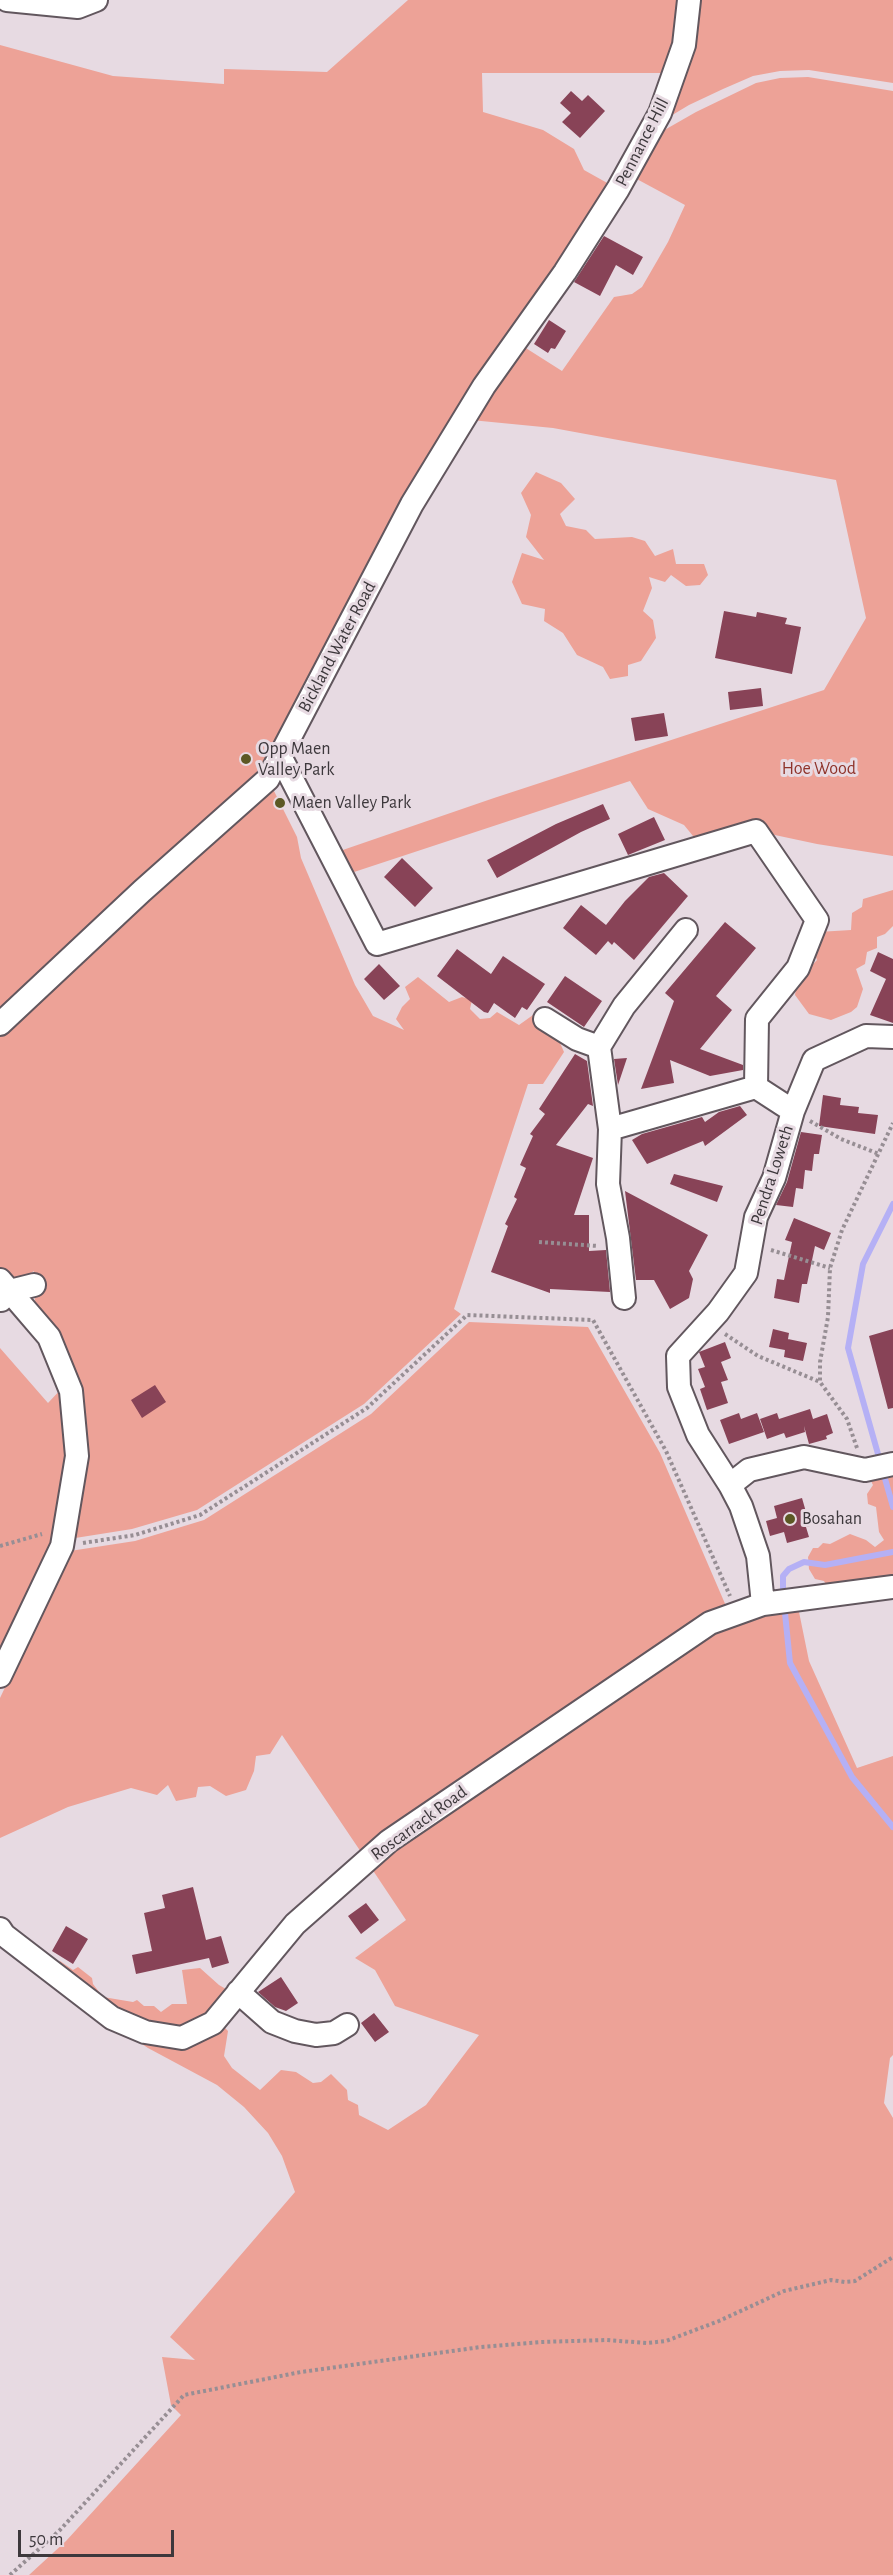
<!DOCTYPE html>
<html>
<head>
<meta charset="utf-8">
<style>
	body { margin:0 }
	#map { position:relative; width:893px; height:2575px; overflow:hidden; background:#e7dae2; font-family:"Alegreya Sans",sans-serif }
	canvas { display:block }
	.scale { position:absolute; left:18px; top:2530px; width:156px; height:27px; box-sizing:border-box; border:3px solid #3d383c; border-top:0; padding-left:8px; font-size:18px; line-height:21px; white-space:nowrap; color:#3d383c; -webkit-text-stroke:4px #e7dae2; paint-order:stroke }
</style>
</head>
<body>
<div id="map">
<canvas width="893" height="2575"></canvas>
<div class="scale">50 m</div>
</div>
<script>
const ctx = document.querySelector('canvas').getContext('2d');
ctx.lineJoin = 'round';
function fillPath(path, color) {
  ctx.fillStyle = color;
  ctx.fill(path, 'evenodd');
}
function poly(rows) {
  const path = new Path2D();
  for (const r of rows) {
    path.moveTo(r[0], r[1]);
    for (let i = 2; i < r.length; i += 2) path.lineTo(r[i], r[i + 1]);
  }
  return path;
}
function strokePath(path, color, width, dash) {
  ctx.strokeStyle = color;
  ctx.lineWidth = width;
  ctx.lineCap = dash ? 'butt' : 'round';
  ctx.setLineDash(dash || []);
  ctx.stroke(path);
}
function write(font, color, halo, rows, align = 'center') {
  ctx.font = font + ' "Alegreya Sans",sans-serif';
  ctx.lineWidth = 6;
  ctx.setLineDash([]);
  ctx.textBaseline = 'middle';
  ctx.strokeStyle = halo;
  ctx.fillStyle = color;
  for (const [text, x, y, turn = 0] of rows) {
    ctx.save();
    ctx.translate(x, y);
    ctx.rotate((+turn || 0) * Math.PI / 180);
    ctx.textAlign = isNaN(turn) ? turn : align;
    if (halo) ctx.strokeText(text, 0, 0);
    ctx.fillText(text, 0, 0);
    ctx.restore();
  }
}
const green = poly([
	[408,0,689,0,674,73,482,73,483,112,543,130,574,149,584,170,618,189,484,386,268,779,0,1012,0,45,113,76,224,84,224,69,327,72],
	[695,0,893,0,893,83,809,70,780,71,753,76,723,89,689,105,659,123],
	[808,77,893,91,893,856,817,844,756,831,702,847,684,825,648,809,630,781,348,874,337,852,494,798,824,690,866,618,836,480,553,428,471,420,521,345,562,371,614,297,632,294,642,287,668,242,685,205,633,177,654,136,696,112,756,83,780,78],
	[536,472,561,483,575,499,560,514,566,526,586,530,595,539,632,537,645,541,655,556,673,549,676,564,704,564,708,575,700,585,686,586,671,575,665,582,649,577,652,588,643,611,653,620,656,638,641,661,628,665,628,676,610,679,603,667,577,655,563,633,544,621,545,609,522,604,512,582,522,553,544,560,526,537,531,515,521,493],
	[269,781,297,837,301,858,355,985,373,1016,404,1030,396,1019,402,1007,410,999,405,987,418,977,449,1002,462,997,472,1000,470,1009,480,1019,490,1018,497,1012,519,1025,533,1015,538,1024,557,1036,564,1052,543,1084,528,1084,454,1309,461,1314,364,1404,197,1510,132,1529,69,1539,77,1390,51,1320,35,1303,34,1271,28,1275,9,1281,0,1272,0,1031],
	[893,890,893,926,885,934,877,937,877,948,867,952,865,964,856,969,863,989,857,1007,851,1012,831,1020,809,1014,795,995,797,981,817,960,813,949,818,932,851,930,852,913,862,907,863,899],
	[469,1322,588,1327,660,1453,726,1606,363,1855,282,1735,270,1754,256,1756,254,1771,246,1790,226,1796,210,1786,198,1787,196,1797,176,1801,168,1785,157,1795,131,1788,68,1807,0,1838,0,1698,70,1551,135,1541,204,1520,371,1414],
	[0,1348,48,1403,64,1386,69,1453,54,1545,0,1661],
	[893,1466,893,1585,827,1586,824,1581,815,1579,809,1569,808,1557,813,1548,818,1548,823,1543,830,1544,850,1534,866,1540,875,1547,884,1540,879,1532,876,1507,868,1504,867,1494,873,1485,870,1479],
	[798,1607,809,1661,857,1768,893,1756,893,2055,890,2058,884,2103,893,2118,893,2575,29,2575,66,2541,181,2415,171,2405,162,2357,195,2360,170,2337,295,2192,282,2156,268,2133,244,2107,217,2085,148,2048,108,2022,143,2037,220,2023,228,2031,224,2056,232,2068,260,2090,281,2070,296,2072,313,2083,321,2082,331,2074,347,2090,348,2100,358,2105,359,2115,388,2130,426,2105,479,2035,395,2006,375,1970,355,1958,406,1920,370,1866,634,1684,730,1624],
	[60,1961,73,1970,78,1967,92,1978,93,1984,103,1997,133,2002,137,2000,144,2006,154,2006,161,2012,172,2004,187,2004,182,1970,200,1968,219,1985,231,1992,211,2017,181,2033,146,2027,55,1969]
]);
const stream = poly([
	[893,1204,863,1264,848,1348,893,1507],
	[783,1589,783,1576,789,1569,804,1562,825,1565,893,1552],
	[785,1613,790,1663,852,1777,893,1827]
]);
const building = poly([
	[571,91,582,101,588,95,605,111,580,138,562,122,571,113,560,103],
	[604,236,643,257,633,275,616,265,600,296,574,282],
	[549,320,566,331,555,349,551,348,548,353,534,344],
	[724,611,756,617,757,612,787,618,785,624,801,627,792,674,715,658],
	[761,688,763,706,730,710,728,692],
	[664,713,668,736,635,741,631,718],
	[603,804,610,819,581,832,497,878,487,860,556,824],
	[654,817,665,840,628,855,618,834],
	[402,858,433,888,415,907,384,877],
	[664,873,688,896,634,960,614,942,612,945,608,941,596,955,563,928,581,905,606,925,625,901,649,877],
	[725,922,756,948,716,996,732,1010,700,1049,743,1065,743,1070,710,1076,670,1060,674,1083,641,1089,674,1001,665,993],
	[457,949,491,974,503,956,545,984,527,1010,522,1007,515,1018,494,1003,488,1013,484,1012,437,976],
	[878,952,893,959,893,1023,870,1015,886,979,870,971],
	[379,964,400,986,384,1000,364,979],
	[565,976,602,1001,584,1027,547,1002],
	[575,1054,587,1061,593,1106,588,1104,556,1145,593,1158,574,1215,589,1215,589,1251,606,1250,610,1292,550,1289,550,1293,491,1272,508,1226,505,1224,517,1199,514,1197,526,1168,520,1165,533,1136,530,1134,545,1114,539,1109],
	[627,1058,618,1085,614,1059],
	[823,1095,841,1098,840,1105,859,1107,858,1113,878,1115,875,1134,819,1126],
	[740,1106,747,1115,705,1146,703,1141,647,1164,632,1140,642,1134,702,1117,705,1122,719,1112],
	[801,1132,822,1135,819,1154,814,1154,812,1171,805,1170,803,1189,796,1188,793,1207,776,1205,787,1182],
	[674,1174,723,1186,717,1202,670,1184],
	[625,1191,708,1235,689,1271,693,1279,689,1298,670,1309,654,1280,636,1280],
	[794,1218,831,1233,824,1250,815,1246,807,1284,802,1284,799,1303,774,1298,777,1279,784,1280,792,1242,785,1240],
	[773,1329,789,1333,787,1345,788,1339,807,1343,803,1361,784,1357,785,1350,769,1347],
	[893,1329,893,1408,888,1409,869,1336],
	[725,1342,731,1358,721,1362,728,1380,721,1382,728,1403,707,1410,700,1389,705,1387,698,1369,705,1367,699,1352],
	[155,1385,166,1402,142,1418,131,1400],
	[810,1409,813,1419,827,1414,833,1433,826,1436,827,1439,809,1444,804,1426,805,1432,786,1438,784,1433,767,1439,760,1419,777,1413,779,1419],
	[739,1413,741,1419,757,1413,764,1432,729,1444,720,1420],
	[802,1498,810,1526,806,1527,809,1537,787,1543,784,1532,770,1536,766,1521,777,1518,774,1506],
	[193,1887,206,1940,221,1936,229,1963,212,1968,209,1958,136,1974,132,1955,152,1951,144,1913,165,1908,162,1895],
	[366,1903,379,1920,361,1934,348,1916],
	[66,1926,88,1939,73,1964,52,1951],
	[281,1977,298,2003,286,2011,275,2007,258,1992],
	[374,2013,389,2032,375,2042,361,2023]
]);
const path = poly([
	[810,1121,841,1139,879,1154],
	[539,1242,598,1246],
	[771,1250,830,1268],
	[725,1334,758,1356,820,1382],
	[857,1448,847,1419,820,1382,820,1362,828,1317,830,1268,842,1230,893,1123],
	[83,1543,135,1535,200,1515,367,1408,467,1315,593,1320,666,1451,730,1596],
	[0,1546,42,1534],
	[10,2575,60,2530,184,2395,301,2372,481,2347,541,2342,606,2340,647,2343,666,2341,719,2321,784,2291,831,2280,845,2282,855,2281,893,2257]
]);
const minor = poly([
	[7,0,78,7,96,0],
	[280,756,377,944,756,831,817,920,798,968,757,1019,756,1087,793,1111],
	[545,1019,577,1039,599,1047],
	[0,1024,142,891,268,779,412,504,484,386,565,272,618,189,660,113,684,45,689,0],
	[610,1129,599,1047,624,1006,686,930],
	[0,1280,49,1337,71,1391,77,1456,62,1546,0,1676],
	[624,1298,618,1238,608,1184,610,1129,756,1087],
	[1,1300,10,1291,34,1285],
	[730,1485,698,1435,679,1387,678,1356,718,1312,746,1273,756,1217,774,1178,793,1111,814,1060,866,1036,893,1037],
	[763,1604,758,1556,741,1506,730,1485,749,1470,804,1457,865,1470,893,1464],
	[0,1929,4,1935,112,2018,145,2032,182,2038,213,2023,295,1924,389,1841,710,1623,763,1604,893,1587],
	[238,1992,272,2022,295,2031,316,2035,334,2033,347,2025]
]);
const markers = [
	[246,759,6,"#5c5824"],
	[280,803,6,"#5c5824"],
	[790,1519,6,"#5c5824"]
];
const streetNames = [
	["Pennance Hill",642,142,-63],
	["Bickland Water Road",337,647,-62],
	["Pendra Loweth",772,1175,-72],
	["Roscarrack Road",419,1823,-36]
];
const poiNames = [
	["Opp Maen",258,749],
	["Valley Park",258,770],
	["Maen Valley Park",292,803],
	["Bosahan",802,1519]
];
const parkNames = [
	["Hoe Wood",819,769]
];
fillPath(green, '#eda297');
strokePath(stream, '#b5b0f5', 6);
fillPath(building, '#884357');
strokePath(minor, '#62575e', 26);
strokePath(path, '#978e94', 4, [3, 3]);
strokePath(minor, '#fff', 22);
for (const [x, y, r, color] of markers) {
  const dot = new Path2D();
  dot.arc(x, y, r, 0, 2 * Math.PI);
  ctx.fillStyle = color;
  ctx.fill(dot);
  strokePath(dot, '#e7dae2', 2);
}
write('18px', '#3d383c', '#e7dae2', streetNames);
write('18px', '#3d383c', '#e7dae2', poiNames, 'left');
write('18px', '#8f332a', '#e7dae2', parkNames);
</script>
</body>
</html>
